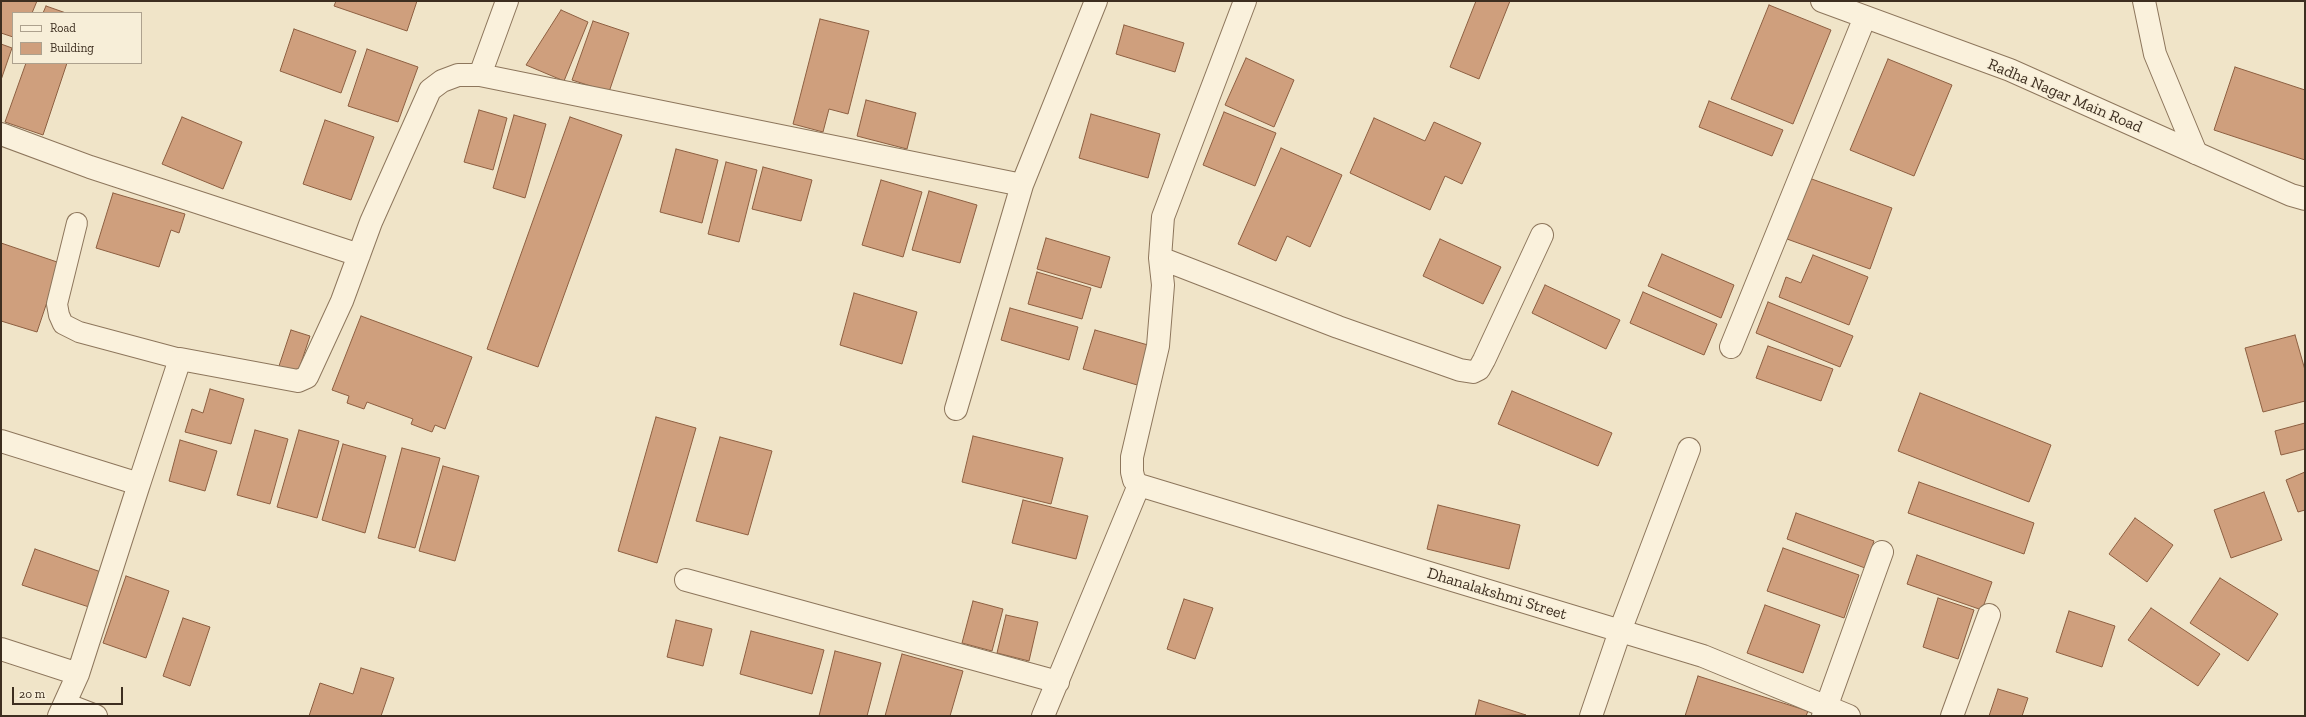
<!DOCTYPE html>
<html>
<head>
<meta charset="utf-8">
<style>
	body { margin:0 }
	#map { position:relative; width:2306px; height:717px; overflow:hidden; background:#f0e4c8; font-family:"Zilla Slab",serif }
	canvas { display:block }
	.frame { position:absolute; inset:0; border:2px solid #3d2e20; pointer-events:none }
	.legend { position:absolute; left:12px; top:12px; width:130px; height:52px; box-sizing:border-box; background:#f7eed8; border:1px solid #ada18e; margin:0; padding:5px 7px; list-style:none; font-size:12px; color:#3d2e20 }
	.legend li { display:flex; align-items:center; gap:8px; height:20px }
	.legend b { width:20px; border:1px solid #ada18e }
	.scale { position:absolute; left:12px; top:687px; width:111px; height:18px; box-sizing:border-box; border:2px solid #3d2e20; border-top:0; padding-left:5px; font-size:12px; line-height:14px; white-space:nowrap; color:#3d2e20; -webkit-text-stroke:3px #f7eed8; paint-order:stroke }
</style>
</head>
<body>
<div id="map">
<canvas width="2306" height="717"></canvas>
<div class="frame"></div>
<ul class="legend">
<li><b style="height:5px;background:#faf1dc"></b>Road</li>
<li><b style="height:11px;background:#cf9f7d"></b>Building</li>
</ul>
<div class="scale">20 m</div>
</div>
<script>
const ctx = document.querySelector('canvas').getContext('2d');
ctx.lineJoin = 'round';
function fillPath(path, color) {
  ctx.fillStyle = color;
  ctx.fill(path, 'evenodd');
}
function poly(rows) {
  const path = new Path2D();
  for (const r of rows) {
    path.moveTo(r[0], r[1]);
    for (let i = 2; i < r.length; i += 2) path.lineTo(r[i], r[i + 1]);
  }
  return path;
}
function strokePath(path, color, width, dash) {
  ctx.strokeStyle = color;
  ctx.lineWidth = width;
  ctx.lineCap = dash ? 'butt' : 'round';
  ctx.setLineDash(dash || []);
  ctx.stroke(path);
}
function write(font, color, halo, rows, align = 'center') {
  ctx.font = font + ' "Zilla Slab",serif';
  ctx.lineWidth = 3;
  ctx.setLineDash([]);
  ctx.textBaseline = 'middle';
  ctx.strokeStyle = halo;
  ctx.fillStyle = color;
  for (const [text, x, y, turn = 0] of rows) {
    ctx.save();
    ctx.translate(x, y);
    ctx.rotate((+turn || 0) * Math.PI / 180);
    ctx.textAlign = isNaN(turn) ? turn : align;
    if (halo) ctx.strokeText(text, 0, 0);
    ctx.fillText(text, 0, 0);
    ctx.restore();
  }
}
const building = poly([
	[1,1,37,1,32,13,13,13,13,37,1,33,1,1],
	[336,1,417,1,407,31,334,6,336,1],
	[1476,1,1510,1,1479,79,1450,67,1476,1],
	[1769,5,1831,30,1793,124,1731,99,1769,5],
	[46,6,66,13,43,13,46,6],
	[561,10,588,22,564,81,526,65,561,10],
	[820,19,869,31,848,114,829,109,823,132,793,124,820,19],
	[593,21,629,33,609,92,572,80,593,21],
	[1124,25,1184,43,1175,72,1116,54,1124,25],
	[294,29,356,51,341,93,280,71,294,29],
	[1,44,12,48,1,80,1,44],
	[367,49,418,67,398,122,348,106,367,49],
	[1246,58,1294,80,1274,127,1225,105,1246,58],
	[1888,59,1952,85,1914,176,1850,150,1888,59],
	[26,63,67,63,43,135,5,122,26,63],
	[2235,67,2305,90,2305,160,2214,130,2235,67],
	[866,100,916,113,907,149,857,136,866,100],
	[1709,101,1783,130,1772,156,1699,127,1709,101],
	[479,110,507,118,493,170,464,162,479,110],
	[1224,112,1276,133,1255,186,1203,165,1224,112],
	[1091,114,1160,134,1148,178,1079,158,1091,114],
	[514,115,546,124,525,198,493,188,514,115],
	[182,117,242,142,223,189,162,164,182,117],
	[570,117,622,135,538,367,487,349,570,117],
	[1374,118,1425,141,1434,122,1481,143,1462,184,1445,176,1430,210,1350,173,1374,118],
	[325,120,374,137,351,200,303,184,325,120],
	[1281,148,1342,175,1310,247,1287,236,1276,261,1238,244,1281,148],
	[676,149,718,160,702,223,660,212,676,149],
	[726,162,757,170,739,242,708,234,726,162],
	[763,167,812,180,801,221,752,209,763,167],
	[1809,178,1892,208,1870,269,1787,239,1809,178],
	[881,180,922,192,903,257,862,245,881,180],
	[929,191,977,205,960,263,912,250,929,191],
	[113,193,185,214,179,233,171,230,159,267,96,248,113,193],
	[1046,238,1110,257,1101,288,1037,269,1046,238],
	[1440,239,1501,267,1483,304,1423,276,1440,239],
	[1,243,60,263,37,332,1,321,1,243],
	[1662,254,1734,285,1721,318,1648,286,1662,254],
	[1813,255,1868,277,1849,325,1779,297,1786,277,1801,283,1813,255],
	[1037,272,1091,288,1082,319,1028,304,1037,272],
	[1545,285,1620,320,1606,349,1532,313,1545,285],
	[1643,292,1717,324,1704,355,1630,323,1643,292],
	[854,293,917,312,902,364,840,345,854,293],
	[1768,302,1853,336,1840,367,1756,333,1768,302],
	[1010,308,1078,327,1069,360,1001,340,1010,308],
	[361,316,472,357,445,429,435,425,432,432,411,424,413,419,367,402,364,409,347,403,349,396,332,390,361,316],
	[291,330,310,336,296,378,277,372,291,330],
	[1095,330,1155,347,1144,387,1083,369,1095,330],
	[2295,335,2305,370,2305,401,2263,412,2245,348,2295,335],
	[1768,346,1833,369,1821,401,1756,378,1768,346],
	[210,389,244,399,231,444,185,432,192,409,203,413,210,389],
	[1512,391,1612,433,1598,466,1498,424,1512,391],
	[1920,393,2051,445,2029,502,1898,451,1920,393],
	[656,417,696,428,657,563,618,551,656,417],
	[2305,423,2305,449,2281,455,2275,431,2305,423],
	[255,430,288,439,270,504,237,495,255,430],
	[299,430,339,441,317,518,277,507,299,430],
	[973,436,1063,458,1051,504,962,482,973,436],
	[720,437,772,451,748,535,696,521,720,437],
	[180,440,217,451,205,491,169,481,180,440],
	[343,444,386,456,365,533,322,520,343,444],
	[402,448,440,458,415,548,378,538,402,448],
	[443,466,479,476,455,561,419,551,443,466],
	[2305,472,2305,510,2298,512,2286,480,2305,472],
	[1919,482,2034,523,2024,554,1908,513,1919,482],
	[2264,492,2282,540,2231,558,2214,510,2264,492],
	[1023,500,1088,516,1076,559,1012,543,1023,500],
	[1438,505,1520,525,1509,569,1427,549,1438,505],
	[1796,513,1874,541,1865,568,1787,539,1796,513],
	[2135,518,2173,545,2147,582,2109,554,2135,518],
	[1783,548,1859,575,1844,618,1767,591,1783,548],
	[35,549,101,572,89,607,22,585,35,549],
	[1917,555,1992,582,1982,610,1907,584,1917,555],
	[126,576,169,591,146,658,103,643,126,576],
	[2220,578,2278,614,2248,661,2190,623,2220,578],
	[1938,598,1974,610,1958,659,1923,647,1938,598],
	[1184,599,1213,608,1195,659,1167,649,1184,599],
	[973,601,1003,609,992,651,962,643,973,601],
	[1765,605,1820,625,1803,673,1747,653,1765,605],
	[2151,608,2220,654,2198,686,2128,640,2151,608],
	[2069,611,2115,626,2102,667,2056,652,2069,611],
	[1006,615,1038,622,1029,661,997,653,1006,615],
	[183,618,210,627,190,686,163,676,183,618],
	[676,620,712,629,703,666,667,657,676,620],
	[751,631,824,650,812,694,740,674,751,631],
	[835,651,881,663,867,716,819,716,835,651],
	[902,654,963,671,950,716,885,716,902,654],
	[361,668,394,678,381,716,309,716,320,683,353,694,361,668],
	[1698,676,1808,711,1806,716,1685,716,1698,676],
	[1998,689,2028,698,2022,716,1989,716,1998,689],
	[1479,700,1526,715,1475,716,1479,700]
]);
const service = poly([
	[77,223,57,304,59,315,63,324,79,332,180,359]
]);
const minor = poly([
	[507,1,480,75,1022,185,1096,1],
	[1245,1,1163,217,1160,258,1338,327,1460,370,1473,372,1479,369,1484,360,1542,235],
	[1822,1,2010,70,2196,153,2291,195,2305,199],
	[1,134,90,167,359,255],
	[1160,258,1163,285,1158,346,1132,457,1132,472,1134,480,1139,485,1703,656,1849,716],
	[1731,347,1865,17],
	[956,409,1022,185],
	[1,441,139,484,78,674,59,716],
	[139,484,180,359,298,381,307,377,342,301,371,222,430,90,442,81,458,75,480,75],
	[686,580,1058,682],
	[1,649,78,674],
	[65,704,96,716],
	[1043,716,1139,485],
	[1591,716,1620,631,1689,449],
	[1823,716,1882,552],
	[1952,716,1989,615]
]);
const tertiary = poly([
	[2144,1,2155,54,2196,153]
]);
const streetNames = [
	["Radha Nagar Main Road",2065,96,23],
	["Dhanalakshmi Street",1497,594,17]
];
fillPath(building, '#cf9f7d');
strokePath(building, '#8d5f41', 1);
strokePath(service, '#8d765c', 22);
strokePath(minor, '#8d765c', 24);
strokePath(tertiary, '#8d765c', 24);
strokePath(service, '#faf1dc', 20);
strokePath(minor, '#faf1dc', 22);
strokePath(tertiary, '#faf1dc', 22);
write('16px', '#3d2e20', '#f7eed8', streetNames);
</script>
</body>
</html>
